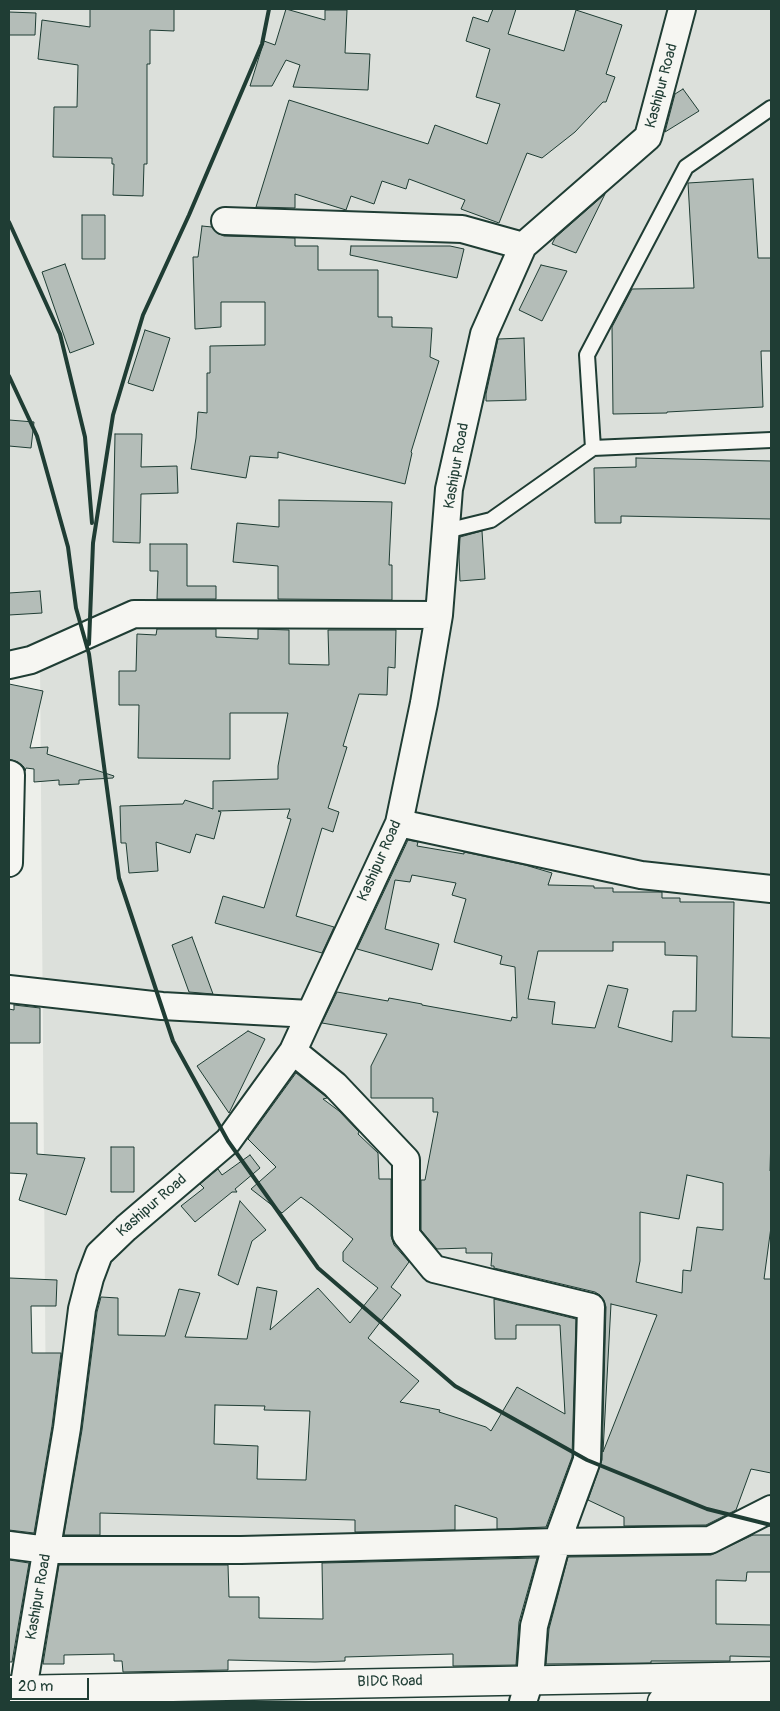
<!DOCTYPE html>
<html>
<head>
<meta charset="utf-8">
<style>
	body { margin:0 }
	#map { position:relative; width:780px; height:1711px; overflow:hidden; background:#edefea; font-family:Pangolin,sans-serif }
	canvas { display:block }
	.frame { position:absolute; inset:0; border:10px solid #1f3d34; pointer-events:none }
	.scale { position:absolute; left:10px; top:1678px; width:79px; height:22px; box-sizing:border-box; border:2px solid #1f3d34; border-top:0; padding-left:6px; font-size:15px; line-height:18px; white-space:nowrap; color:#1f3d34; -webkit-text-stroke:4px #f6f6f2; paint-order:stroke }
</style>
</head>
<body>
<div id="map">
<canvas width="780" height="1711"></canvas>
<div class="frame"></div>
<div class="scale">20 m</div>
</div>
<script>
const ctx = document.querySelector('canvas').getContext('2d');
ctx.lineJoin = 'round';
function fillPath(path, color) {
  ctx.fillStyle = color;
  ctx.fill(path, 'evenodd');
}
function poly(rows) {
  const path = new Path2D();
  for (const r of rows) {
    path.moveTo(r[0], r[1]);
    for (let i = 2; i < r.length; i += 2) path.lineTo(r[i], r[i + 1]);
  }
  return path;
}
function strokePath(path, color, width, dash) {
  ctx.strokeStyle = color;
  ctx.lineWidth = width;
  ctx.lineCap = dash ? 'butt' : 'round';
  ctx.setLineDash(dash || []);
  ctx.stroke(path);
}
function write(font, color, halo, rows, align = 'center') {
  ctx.font = font + ' Pangolin,sans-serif';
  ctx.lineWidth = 4;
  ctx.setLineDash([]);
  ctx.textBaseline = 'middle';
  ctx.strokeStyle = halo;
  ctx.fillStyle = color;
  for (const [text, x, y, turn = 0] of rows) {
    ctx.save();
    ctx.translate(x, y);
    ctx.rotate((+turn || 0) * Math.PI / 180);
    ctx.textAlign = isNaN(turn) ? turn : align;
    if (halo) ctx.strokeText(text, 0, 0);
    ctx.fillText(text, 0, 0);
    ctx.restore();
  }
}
const built = poly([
	[9,9,771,9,771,1676,530,1680,556,1543,47,1550,40,664,9,671]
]);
const building = poly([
	[90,9,174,9,174,31,150,30,150,64,147,64,147,164,144,164,143,196,113,195,114,164,112,164,112,158,53,157,54,107,77,107,78,65,38,59,42,20,90,27,90,9],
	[286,9,325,20,325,10,347,10,345,53,370,54,368,90,293,87,300,65,286,60,272,86,250,86,264,41,275,45,286,9],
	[493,9,516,9,508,34,564,51,576,10,622,25,606,74,615,77,606,102,603,102,575,132,542,158,527,153,499,223,461,209,465,200,409,179,406,189,382,181,374,204,351,196,346,210,295,194,295,208,256,207,289,100,428,144,435,125,487,144,500,104,476,97,490,49,466,41,473,17,488,22,493,9],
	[9,12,36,13,35,35,9,35,9,12],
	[683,89,699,111,665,132,675,94,683,89],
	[753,179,758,258,771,258,771,351,761,351,763,407,667,412,667,413,613,414,612,327,632,289,694,288,688,183,753,179],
	[605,194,576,253,552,244,555,238,605,194],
	[82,215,105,215,105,259,82,259,82,215],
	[202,226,212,227,217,233,224,236,295,238,295,246,318,246,318,270,378,270,378,317,392,317,392,327,432,328,430,357,439,361,411,452,412,453,405,484,278,452,278,458,250,456,246,478,191,469,196,438,198,412,207,413,207,373,210,373,210,346,265,345,265,302,221,302,221,327,195,329,193,257,198,257,202,226],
	[351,246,450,246,464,249,457,278,350,255,351,246],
	[65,264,94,344,70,353,42,272,65,264],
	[541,265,567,271,542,321,519,310,541,265],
	[145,330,170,338,153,391,128,383,145,330],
	[524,338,526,400,486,401,486,394,498,339,524,338],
	[9,420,34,422,31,448,9,446,9,420],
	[115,434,142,434,141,467,177,466,178,493,141,494,140,543,113,542,115,434],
	[636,458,771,461,771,519,621,516,621,523,595,523,594,468,636,467,636,458],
	[279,500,392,502,389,565,392,565,392,600,278,599,278,566,233,562,237,523,279,527,279,500],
	[482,531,485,579,460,581,459,557,460,537,482,531],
	[150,544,187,544,187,586,216,586,216,599,157,599,158,571,150,571,150,544],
	[40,591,42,613,9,615,9,593,40,591],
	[157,629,216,629,216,637,258,639,258,629,289,630,289,664,329,665,328,630,396,630,395,668,388,667,387,695,359,694,343,746,347,747,328,808,339,812,333,832,322,828,296,916,334,927,322,953,215,923,223,896,264,908,291,819,287,818,290,809,218,811,221,812,214,839,196,834,190,853,156,842,158,871,129,873,126,843,121,843,120,806,183,804,185,800,213,809,213,781,278,779,278,766,288,713,230,713,230,759,138,758,139,705,119,705,119,671,136,671,137,634,156,635,157,629],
	[9,684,43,691,30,748,48,747,47,754,114,776,113,778,79,780,79,784,59,785,59,780,34,782,34,769,26,768,25,771,24,767,18,762,9,759,9,684],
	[408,840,418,842,417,846,464,854,464,852,525,865,552,873,548,885,594,886,594,888,613,888,613,892,662,892,662,898,680,898,680,902,734,902,732,1037,771,1038,771,1135,770,1171,771,1171,771,1227,764,1279,771,1279,771,1473,751,1469,736,1510,706,1525,624,1526,624,1517,588,1500,602,1460,606,1307,604,1300,600,1295,595,1292,494,1268,494,1266,491,1266,492,1253,466,1253,466,1248,437,1249,421,1230,421,1180,425,1180,438,1112,433,1112,433,1098,371,1098,371,1066,387,1034,322,1023,337,992,388,1001,389,998,422,1004,422,1005,511,1021,512,1017,517,1018,515,967,500,964,502,956,454,942,466,899,452,895,456,883,412,875,410,882,395,880,385,929,439,944,432,970,357,949,408,840],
	[613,942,665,942,665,955,697,956,696,1011,673,1011,672,1042,618,1027,628,989,608,985,595,1028,552,1024,555,1002,528,999,538,951,613,951,613,942],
	[687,1175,723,1183,723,1230,697,1227,691,1271,683,1270,682,1293,636,1282,640,1261,640,1212,679,1219,687,1175],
	[611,1304,657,1315,603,1452,611,1304],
	[192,937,213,994,189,992,172,945,192,937],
	[14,1005,40,1008,40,1043,9,1043,9,1009,14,1010,14,1005],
	[248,1031,265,1039,229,1113,197,1066,248,1031],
	[296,1073,325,1096,327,1098,323,1099,339,1111,359,1132,358,1134,378,1153,379,1179,391,1179,391,1236,394,1245,409,1262,391,1287,401,1295,368,1338,419,1381,400,1402,440,1410,439,1412,486,1427,491,1431,517,1387,565,1414,560,1325,516,1325,516,1339,495,1339,494,1299,576,1319,572,1457,546,1527,497,1529,497,1518,455,1505,455,1530,355,1532,355,1520,100,1513,100,1535,64,1535,82,1430,97,1312,101,1297,118,1298,118,1335,165,1336,179,1289,200,1293,185,1337,247,1339,257,1287,277,1291,270,1330,318,1288,350,1323,378,1288,343,1261,343,1252,353,1239,312,1205,301,1197,282,1213,251,1189,276,1167,248,1139,296,1073],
	[215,1405,265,1406,264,1410,310,1411,306,1480,257,1479,258,1446,214,1444,215,1405],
	[9,1123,37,1123,37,1154,85,1158,66,1215,19,1200,27,1174,9,1173,9,1123],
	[111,1147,134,1147,134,1192,111,1192,111,1147],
	[250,1155,260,1168,235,1189,237,1192,232,1192,195,1222,181,1206,204,1188,200,1184,218,1169,222,1175,250,1155],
	[240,1201,266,1230,252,1241,238,1285,218,1275,240,1201],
	[9,1278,57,1280,56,1306,31,1306,32,1353,61,1353,52,1426,34,1533,9,1530,9,1278],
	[753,1535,771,1535,771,1572,747,1572,746,1581,716,1580,716,1624,771,1625,771,1657,730,1656,730,1661,651,1661,651,1663,546,1664,549,1629,568,1557,711,1555,753,1535],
	[537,1558,519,1622,516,1665,453,1666,453,1654,345,1657,345,1661,315,1662,228,1660,228,1670,123,1672,122,1661,114,1661,114,1654,64,1655,64,1664,43,1664,59,1565,228,1565,229,1597,259,1597,259,1618,323,1619,322,1563,537,1558],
	[9,1560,29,1563,12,1662,9,1662,9,1560]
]);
const lane = poly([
	[593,448,771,440],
	[446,531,491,520,593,448,587,355,686,167,771,108]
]);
const street = poly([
	[225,221,462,229,523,246],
	[9,665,31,660,134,614,439,615],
	[9,774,11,775,9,863],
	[399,823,641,875,771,889],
	[9,989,162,1006,310,1014],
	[293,1051,335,1085,406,1160,406,1235,434,1269,591,1307,587,1460,557,1542,534,1626,530,1680,523,1702],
	[9,1545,47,1550,241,1550,557,1542,710,1540,771,1509],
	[23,1690,67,1428,82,1309,90,1278,99,1254,126,1228,228,1141,293,1051,310,1014,399,823,424,703,439,615,449,489,484,334,523,246,648,137,682,9]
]);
const secondary = poly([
	[9,1690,771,1676],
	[662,1702,771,1701]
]);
const rail = poly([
	[9,222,60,334,85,437,92,523],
	[9,376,37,436,68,547,76,608,89,654,119,878,173,1041,228,1141,318,1268,455,1386,587,1460,707,1509,771,1525],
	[89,644,93,543,113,415,143,315,189,215,262,44,269,9]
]);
const streetNames = [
	["Kashipur Road",662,86,-75],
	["Kashipur Road",457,466,-80],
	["Kashipur Road",380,861,-66],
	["Kashipur Road",152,1206,-41],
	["Kashipur Road",39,1597,-80],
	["BIDC Road",390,1682,-1]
];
fillPath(built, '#dce0db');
fillPath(building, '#b4bdb8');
strokePath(building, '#1f3d34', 1);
strokePath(lane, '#1f3d34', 18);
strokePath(street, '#1f3d34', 30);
strokePath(secondary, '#1f3d34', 31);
strokePath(lane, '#f6f6f2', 14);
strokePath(street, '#f6f6f2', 26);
strokePath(secondary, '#f6f6f2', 28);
strokePath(rail, '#1f3d34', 4);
write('15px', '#1f3d34', '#f6f6f2', streetNames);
</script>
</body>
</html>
